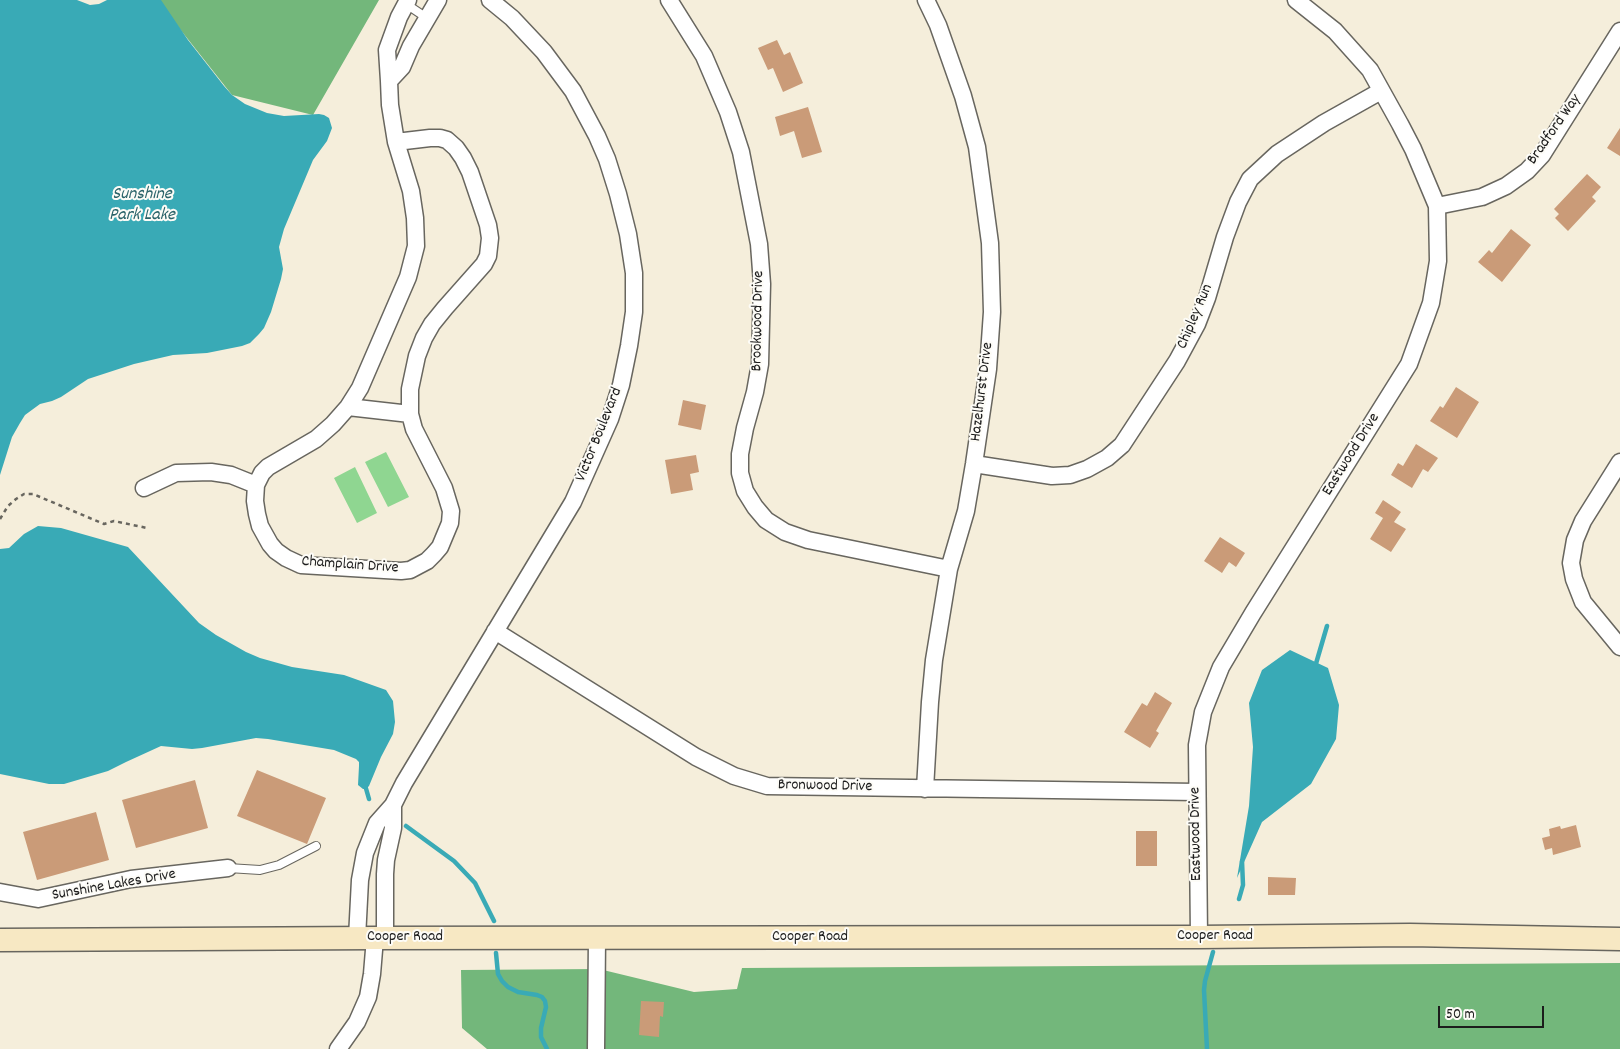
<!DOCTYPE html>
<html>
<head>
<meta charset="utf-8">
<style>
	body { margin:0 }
	#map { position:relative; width:1620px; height:1049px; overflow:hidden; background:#f5eedb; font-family:Dekko,sans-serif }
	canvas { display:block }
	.scale { position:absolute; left:1438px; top:1006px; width:106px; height:22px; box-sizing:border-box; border:2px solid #1c1c1c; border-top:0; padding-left:6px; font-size:15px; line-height:18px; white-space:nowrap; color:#1c1c1c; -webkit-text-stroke:4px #fdfcf7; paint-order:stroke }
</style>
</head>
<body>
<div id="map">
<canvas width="1620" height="1049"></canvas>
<div class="scale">50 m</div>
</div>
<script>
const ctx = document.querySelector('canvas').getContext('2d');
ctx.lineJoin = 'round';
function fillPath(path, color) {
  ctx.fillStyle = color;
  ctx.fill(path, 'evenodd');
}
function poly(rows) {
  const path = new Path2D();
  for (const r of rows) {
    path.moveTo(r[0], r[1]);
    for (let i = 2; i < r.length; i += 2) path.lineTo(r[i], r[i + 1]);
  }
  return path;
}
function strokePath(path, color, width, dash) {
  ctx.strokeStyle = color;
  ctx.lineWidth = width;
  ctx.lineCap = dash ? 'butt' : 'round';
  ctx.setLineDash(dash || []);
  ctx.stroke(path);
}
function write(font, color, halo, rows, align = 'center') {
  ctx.font = font + ' Dekko,sans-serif';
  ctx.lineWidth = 4;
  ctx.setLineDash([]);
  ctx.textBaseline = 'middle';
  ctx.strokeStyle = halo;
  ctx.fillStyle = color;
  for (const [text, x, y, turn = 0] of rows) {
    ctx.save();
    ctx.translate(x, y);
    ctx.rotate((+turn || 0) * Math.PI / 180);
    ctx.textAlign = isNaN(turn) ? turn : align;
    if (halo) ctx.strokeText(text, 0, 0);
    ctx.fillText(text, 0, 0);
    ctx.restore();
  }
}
const green = poly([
	[386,452,409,497,388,507,365,462],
	[355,467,377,513,357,523,334,478]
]);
const forest = poly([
	[157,0,379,0,313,115,232,95],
	[1620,963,1620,1049,487,1049,462,1028,461,970,599,969,694,992,737,989,742,968]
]);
const water = poly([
	[0,0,77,0,90,5,99,4,107,0,161,0,188,40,224,86,232,95,245,104,267,113,284,116,319,114,324,115,329,118,332,128,327,141,313,160,284,229,279,247,283,269,281,279,271,312,264,328,259,334,250,343,242,346,207,353,173,355,134,364,88,379,61,397,52,401,40,404,25,415,20,423,12,437,0,475],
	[38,526,61,528,128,547,199,623,216,635,246,652,260,658,292,667,344,675,386,690,393,701,395,722,393,734,381,757,369,786,366,789,363,789,358,785,359,766,359,762,356,759,334,750,268,739,256,738,202,748,192,749,161,746,126,762,108,771,64,784,49,784,0,774,0,549,9,548,24,534],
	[1290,650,1328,668,1339,705,1336,739,1311,784,1262,822,1237,878,1249,806,1253,747,1249,703,1262,670]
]);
const stream = poly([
	[1315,667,1327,626],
	[365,785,369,799],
	[406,826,454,861,475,883,494,921],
	[1239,899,1243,885,1242,861],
	[496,953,498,974,502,981,508,987,518,992,537,995,542,997,545,1001,546,1007,541,1028,541,1037,547,1049],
	[1207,1049,1204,990,1205,981,1213,952]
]);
const building = poly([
	[777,40,784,55,790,52,803,83,783,92,773,68,768,70,758,48],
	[808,107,822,152,802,158,794,131,780,136,775,117],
	[1620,128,1620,156,1607,148],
	[1587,174,1601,187,1592,197,1596,201,1568,231,1555,218,1559,214,1554,209],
	[1511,229,1531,245,1502,282,1478,262,1489,250,1492,253],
	[1456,387,1479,402,1457,438,1430,421,1440,406,1443,408],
	[683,400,706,405,701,430,678,425],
	[1416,444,1438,458,1428,472,1423,469,1412,488,1391,475,1398,463,1403,466],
	[696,455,699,472,690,474,693,490,671,494,665,460],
	[1383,500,1401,512,1394,522,1406,529,1391,552,1370,539,1383,518,1375,513],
	[1220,537,1245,553,1236,567,1229,562,1222,573,1204,561],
	[1155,692,1172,703,1156,731,1159,733,1150,748,1124,732,1142,703,1147,706],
	[257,770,326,798,307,844,237,816],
	[195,780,208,828,136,848,122,800],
	[96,812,109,860,37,880,23,832],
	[1576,825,1581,847,1553,855,1552,848,1545,850,1542,838,1550,836,1549,829,1560,826,1561,829],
	[1136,831,1157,831,1157,866,1136,866],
	[1268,877,1296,878,1295,895,1268,895],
	[641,1001,664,1002,663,1017,660,1016,659,1037,639,1035]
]);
const path = poly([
	[0,519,8,506,16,499,24,494,33,494,104,524,114,521,147,528]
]);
const lane = poly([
	[406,4,427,18],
	[228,868,260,870,279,865,316,846]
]);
const street = poly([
	[408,0,399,17,387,50,389,81,402,67,411,46,438,0],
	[669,0,704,56,728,112,741,152,759,244,762,284,760,364,755,392,745,428,740,454,740,473,745,491,755,507,766,520,785,532,808,540,949,569],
	[389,81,390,105,396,142,411,191,415,218,416,246,408,277,360,388,348,407,333,424,316,439,268,467,262,473,256,485,255,501,257,514,260,526,270,544,276,551,286,558,301,565,401,571,410,570,427,561,434,554,440,547,450,523,451,511,444,488,414,429,410,414,410,389,417,356,424,338,432,324,445,308,484,264,488,256,490,238,488,225,470,172,463,158,456,148,447,140,440,138,430,138,396,142],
	[1437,206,1482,197,1506,186,1527,171,1542,155,1620,31],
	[348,407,410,414],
	[1620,462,1583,521,1575,540,1571,563,1574,579,1583,602,1620,647],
	[974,464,1052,476,1070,475,1087,469,1107,458,1122,445,1177,361,1197,324,1207,298,1225,237,1238,202,1250,179,1277,154,1324,123,1381,91],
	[144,488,176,473,211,472,231,475,256,485],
	[495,631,696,757,734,776,767,786,1197,792],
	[925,789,930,702,934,660,949,569,966,511,974,464,988,369,992,312,990,243,977,147,963,96,938,25,926,0],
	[393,805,404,783,573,502,610,419,621,385,629,346,634,312,634,273,628,234,618,194,607,159,597,136,573,91,544,52,512,18,490,0],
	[0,892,38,899,131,879,228,868],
	[1199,937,1197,745,1203,712,1221,667,1253,613,1409,364,1431,303,1438,261,1437,206,1413,149,1400,124,1370,70,1335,31,1296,0],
	[357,938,360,880,365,853,377,823,393,805,393,828,386,860,385,874,385,938],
	[338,1049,357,1022,368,997,372,974,375,938],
	[596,1049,597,938]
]);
const secondary = poly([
	[0,940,375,938,1199,937,1410,935,1620,939]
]);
const streetNames = [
	["Bradford Way",1555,130,-55],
	["Chipley Run",1196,317,-67],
	["Brookwood Drive",759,321,-89],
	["Hazelhurst Drive",983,392,-83],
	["Victor Boulevard",600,435,-68],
	["Eastwood Drive",1352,455,-58],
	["Champlain Drive",350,566,4],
	["Bronwood Drive",825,787,1],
	["Eastwood Drive",1197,834,-91],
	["Sunshine Lakes Drive",114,886,-10],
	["Cooper Road",1215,937],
	["Cooper Road",405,938],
	["Cooper Road",810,938]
];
const waterNames = [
	["Sunshine",142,196],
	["Park Lake",142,217]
];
fillPath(green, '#8fd691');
fillPath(forest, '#73b77b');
fillPath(water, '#39aab6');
strokePath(stream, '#39aab6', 4.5);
fillPath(building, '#ca9b78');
strokePath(lane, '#68665f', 10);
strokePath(street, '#68665f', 19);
strokePath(secondary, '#68665f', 25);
strokePath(path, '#68665f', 2.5, [4, 4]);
strokePath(lane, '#fff', 8);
strokePath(street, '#fff', 16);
strokePath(secondary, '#f7e8c3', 22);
write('16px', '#1c1c1c', '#fdfcf7', streetNames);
write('italic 18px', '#2a6369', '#fdfcf7', waterNames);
</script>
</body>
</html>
